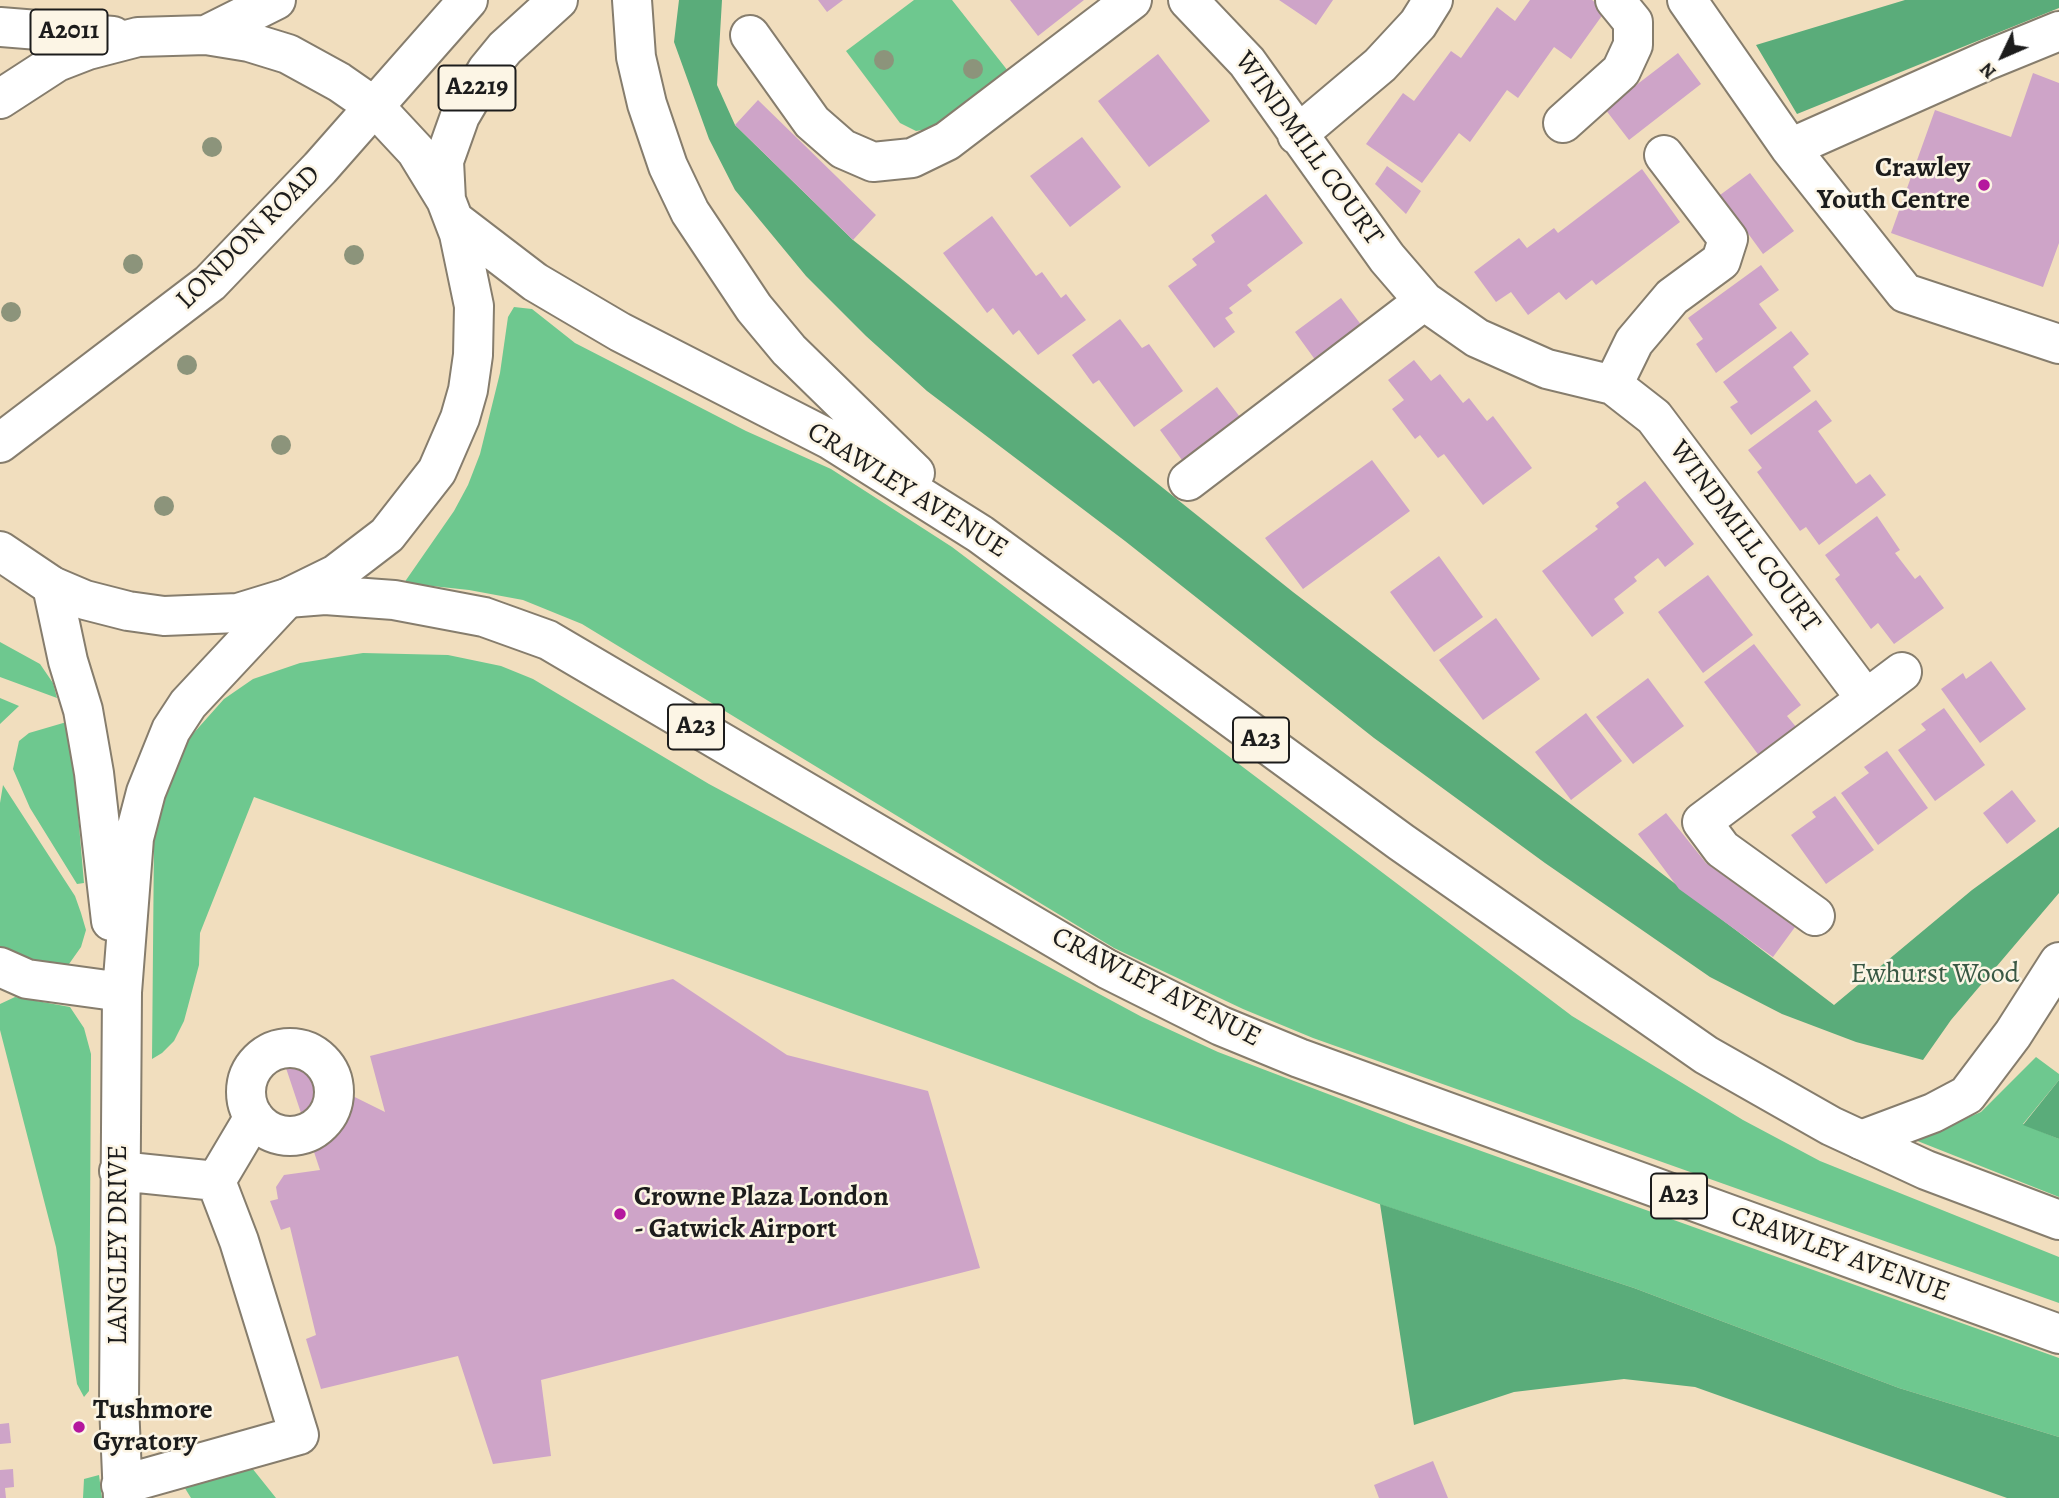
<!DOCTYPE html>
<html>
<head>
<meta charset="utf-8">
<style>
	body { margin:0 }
	#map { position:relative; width:2059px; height:1498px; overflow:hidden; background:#f1debe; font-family:Alegreya,serif }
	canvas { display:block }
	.north { position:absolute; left:1968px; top:21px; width:70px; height:70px; -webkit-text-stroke:5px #fcf5e5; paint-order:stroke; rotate:226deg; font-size:19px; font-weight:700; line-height:28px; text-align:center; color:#1c1c1c }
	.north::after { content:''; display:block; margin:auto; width:24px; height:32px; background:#1c1c1c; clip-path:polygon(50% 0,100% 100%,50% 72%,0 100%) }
</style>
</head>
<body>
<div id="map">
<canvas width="2059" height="1498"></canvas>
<div class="north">N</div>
</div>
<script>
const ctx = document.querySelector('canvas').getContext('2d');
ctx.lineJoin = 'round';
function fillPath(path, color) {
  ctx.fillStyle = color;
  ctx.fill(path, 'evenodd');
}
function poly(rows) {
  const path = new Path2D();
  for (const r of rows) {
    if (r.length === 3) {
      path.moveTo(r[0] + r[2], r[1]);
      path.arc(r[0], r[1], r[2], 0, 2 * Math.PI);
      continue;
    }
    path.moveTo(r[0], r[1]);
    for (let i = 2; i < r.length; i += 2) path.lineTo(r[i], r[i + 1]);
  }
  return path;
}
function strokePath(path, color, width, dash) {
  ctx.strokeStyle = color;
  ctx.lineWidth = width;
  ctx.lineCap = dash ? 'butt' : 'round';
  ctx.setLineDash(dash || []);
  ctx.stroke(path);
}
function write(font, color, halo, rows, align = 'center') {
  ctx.font = font + ' Alegreya,serif';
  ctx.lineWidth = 5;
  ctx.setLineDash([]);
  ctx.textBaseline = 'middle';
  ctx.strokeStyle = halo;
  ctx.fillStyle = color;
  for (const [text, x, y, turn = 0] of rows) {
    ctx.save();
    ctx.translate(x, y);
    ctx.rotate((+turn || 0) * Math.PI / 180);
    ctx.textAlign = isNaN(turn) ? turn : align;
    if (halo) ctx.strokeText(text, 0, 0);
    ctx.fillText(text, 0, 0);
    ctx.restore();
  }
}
const green = poly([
	[914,0,952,0,1008,71,936,128,916,131,900,123,846,51],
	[514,307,532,309,575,343,746,431,831,469,952,547,1572,1016,1743,1120,1820,1161,2059,1257,2059,1303,1313,1038,1243,1009,1114,948,582,624,523,600,469,590,404,583,454,511,468,485,480,454,500,373,508,317],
	[0,642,40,664,53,683,57,698,0,677],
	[363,653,448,655,501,666,533,679,709,784,1142,1017,1218,1052,1417,1128,2059,1358,2059,1437,1899,1388,1634,1288,1379,1204,254,797,200,933,199,965,184,1021,174,1041,162,1053,152,1059,154,840,167,782,183,745,224,699,253,679,300,663],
	[0,698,19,706,0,724],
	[70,721,84,883,77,884,30,808,13,769,19,741,29,733],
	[3,785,75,896,81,913,86,930,81,947,69,964,53,969,0,953,0,803],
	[15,997,70,1007,84,1028,91,1054,89,1391,84,1397,77,1384,56,1247,0,1030,0,1004],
	[2036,1057,2059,1074,2059,1080,2023,1124,2059,1139,2059,1197,1915,1140,1981,1112],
	[252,1468,276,1498,191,1498,183,1485],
	[99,1475,102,1498,83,1498,84,1479]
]);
const forest = poly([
	[679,0,722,0,717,85,735,125,853,240,1293,592,1834,1005,1972,890,2059,827,2059,893,1951,1020,1923,1060,1856,1042,1782,1014,1710,977,1545,863,1374,738,1125,541,927,391,866,336,806,276,735,190,709,139,674,42],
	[1905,0,2059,0,2059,8,1797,114,1756,45],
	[2059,1080,2059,1139,2023,1125],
	[1380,1204,1634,1288,1899,1388,2059,1437,2059,1498,2007,1498,1695,1387,1624,1379,1514,1392,1414,1425]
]);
const building = poly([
	[818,0,843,0,827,12],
	[1010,0,1084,0,1038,36],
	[1279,0,1333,0,1316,25],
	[1530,0,1592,0,1606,10,1571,59,1554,47,1518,98,1507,90,1470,142,1459,133,1422,183,1366,144,1403,93,1414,101,1451,51,1461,58,1497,7,1515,21],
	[1678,53,1701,84,1629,140,1605,109],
	[1158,54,1210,121,1149,167,1098,101],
	[2033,73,2059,83,2059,243,2043,287,1891,233,1935,110,2011,137],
	[758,100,876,215,853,240,735,125],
	[1082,137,1121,187,1070,227,1030,176],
	[1387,166,1421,191,1406,214,1375,184],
	[1642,169,1680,222,1596,285,1592,280,1566,300,1559,292,1528,315,1511,292,1496,302,1474,272,1519,238,1527,248,1554,228,1558,233],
	[1750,173,1794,231,1763,254,1720,195],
	[1266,194,1303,243,1247,285,1252,291,1229,308,1233,313,1225,318,1235,332,1214,348,1168,286,1197,265,1192,259,1215,242,1211,235],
	[992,216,1036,276,1042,272,1061,298,1066,294,1086,320,1038,355,1019,330,1013,335,993,308,987,313,943,253],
	[1761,265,1779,290,1759,304,1777,328,1716,373,1696,344,1703,339,1688,318],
	[1341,298,1362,326,1316,361,1295,332],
	[1120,319,1142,348,1149,344,1183,391,1134,427,1099,380,1093,384,1072,355],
	[1791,331,1809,354,1793,367,1811,391,1751,435,1730,407,1738,402,1723,382],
	[1414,360,1431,381,1440,374,1463,403,1469,398,1487,421,1493,416,1532,468,1483,505,1444,454,1438,458,1420,435,1415,439,1392,409,1404,400,1388,380],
	[1217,387,1240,417,1182,460,1160,430],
	[1816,400,1832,421,1818,431,1856,484,1870,474,1886,495,1819,545,1806,527,1800,531,1757,472,1762,468,1748,450],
	[1372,460,1410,511,1303,589,1265,538],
	[1645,481,1694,544,1665,567,1658,558,1634,577,1637,581,1614,599,1624,613,1592,637,1542,571,1598,529,1595,526,1619,507,1616,503],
	[1877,516,1900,550,1895,553,1915,579,1920,575,1944,608,1894,644,1878,623,1871,629,1835,579,1840,575,1825,555],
	[1439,556,1483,617,1434,652,1390,592],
	[1708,575,1753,635,1703,673,1658,612],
	[1496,618,1540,679,1483,720,1439,660],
	[1754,644,1801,705,1787,716,1797,728,1760,757,1704,682],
	[1991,661,2026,709,1980,743,1941,689,1963,673,1966,679],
	[1648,678,1684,726,1633,764,1596,717],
	[1944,708,1985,765,1935,801,1898,750,1926,730,1921,724],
	[1586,713,1622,761,1571,800,1535,752],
	[1887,751,1928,808,1878,845,1841,793,1869,773,1864,767],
	[2012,790,2036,821,2007,844,1983,813],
	[1835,796,1874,850,1826,884,1791,835,1816,817,1812,812],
	[1666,813,1706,863,1795,927,1773,957,1679,889,1638,834],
	[673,979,787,1055,928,1091,980,1268,541,1380,551,1456,493,1464,458,1356,321,1389,306,1339,316,1335,290,1227,281,1230,270,1201,278,1199,276,1187,284,1175,320,1170,284,1062,385,1112,370,1056],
	[9,1423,11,1443,0,1444,0,1424],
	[1433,1461,1448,1498,1379,1498,1374,1485],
	[13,1469,14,1487,5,1488,6,1498,0,1498,0,1470]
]);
const minor = poly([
	[1188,0,1247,62,1387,258,1424,301,1477,338,1547,369,1613,385,1654,417,1866,699],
	[1687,0,1790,148,1905,293,2059,344],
	[750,35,812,122,843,149,873,162,912,158,947,141,1132,0],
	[1563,123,1621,71,1633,45,1633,22,1615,0],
	[1297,135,1380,65,1418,24,1433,0],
	[1790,148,1988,60,2059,31],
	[1613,385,1634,342,1672,297,1721,261,1728,239,1664,155],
	[0,443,210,283,320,168,468,0],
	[1188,481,1424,301],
	[52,586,68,661,83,710,94,773,111,921],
	[1815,916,1722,849,1702,822,1902,672],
	[0,967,27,979,122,992],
	[290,1092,44],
	[1861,1140,1933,1113,1967,1095,2013,1034,2059,962],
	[119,1171,216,1181,239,1241,299,1435,121,1485],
	[216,1181,254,1117],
	[123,1498,119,1404,122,992,134,838,146,792,171,730,188,704,287,598]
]);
const major = poly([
	[632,0,636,57,647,104,668,166,690,212,754,308,789,350,915,473],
	[0,27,113,36],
	[206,35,276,0],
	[0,99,57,62,88,50,138,37,206,35,249,42,288,54,339,82,375,107,416,151,446,200,459,234,474,306,473,355,468,390,460,418,437,471,387,535,336,574,287,598,238,613,164,616,128,611,85,600,52,586,0,551],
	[446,200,444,161,460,116,487,70,505,48,558,0],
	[454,220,535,282,620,332,829,439,980,534,1401,842,1706,1055,1831,1126,1926,1170,2059,1220],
	[287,598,325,595,394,600,484,617,548,640,1107,969,1221,1026,1299,1058,2059,1334]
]);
const trees = [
	[884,60],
	[973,69],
	[212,147],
	[354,255],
	[133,264],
	[11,312],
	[187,365],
	[281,445],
	[164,506]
];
const markers = [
	[1984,185,7,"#b5179e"],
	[620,1214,7,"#b5179e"],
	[79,1427,7,"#b5179e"]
];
const shields = [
	[69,32,77],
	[477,88,77],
	[696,727,56],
	[1261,740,56],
	[1679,1196,56]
];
const shieldNames = [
	["A2011",69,32],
	["A2219",477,88],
	["A23",696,727],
	["A23",1261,740],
	["A23",1679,1196]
];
const streetNames = [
	["WINDMILL COURT",1308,149,54],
	["LONDON ROAD",249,238,-45],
	["CRAWLEY AVENUE",907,491,32],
	["WINDMILL COURT",1744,537,53],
	["CRAWLEY AVENUE",1156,988,27],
	["LANGLEY DRIVE",119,1245,-90],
	["CRAWLEY AVENUE",1840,1255,20]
];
const poiNames = [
	["Crawley",1970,169,"right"],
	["Youth Centre",1970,201,"right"],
	["Crowne Plaza London",634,1198],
	["- Gatwick Airport",634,1230],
	["Tushmore",93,1411],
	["Gyratory",93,1443]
];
const parkNames = [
	["Ewhurst Wood",1935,975]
];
fillPath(green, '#6ec88f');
fillPath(forest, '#5aac7a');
fillPath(building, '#cea4c8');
strokePath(minor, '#867d6d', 42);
strokePath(major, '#867d6d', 42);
strokePath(minor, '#fff', 38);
strokePath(major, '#fff', 38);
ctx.fillStyle = '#8c947b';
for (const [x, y] of trees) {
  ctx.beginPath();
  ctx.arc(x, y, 10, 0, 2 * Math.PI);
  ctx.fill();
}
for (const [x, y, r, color] of markers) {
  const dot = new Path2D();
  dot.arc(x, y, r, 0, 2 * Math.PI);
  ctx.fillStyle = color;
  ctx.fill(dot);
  strokePath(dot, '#fcf5e5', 2.5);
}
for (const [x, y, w] of shields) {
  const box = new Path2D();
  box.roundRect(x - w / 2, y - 22.5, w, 45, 5);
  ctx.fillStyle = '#fcf5e5';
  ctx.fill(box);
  strokePath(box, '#1c1c1c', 2);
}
write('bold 26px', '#1c1c1c', null, shieldNames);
write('28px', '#1c1c1c', '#fcf5e5', streetNames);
write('bold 28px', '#1c1c1c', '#fcf5e5', poiNames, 'left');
write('28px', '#395844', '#fcf5e5', parkNames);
</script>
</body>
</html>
